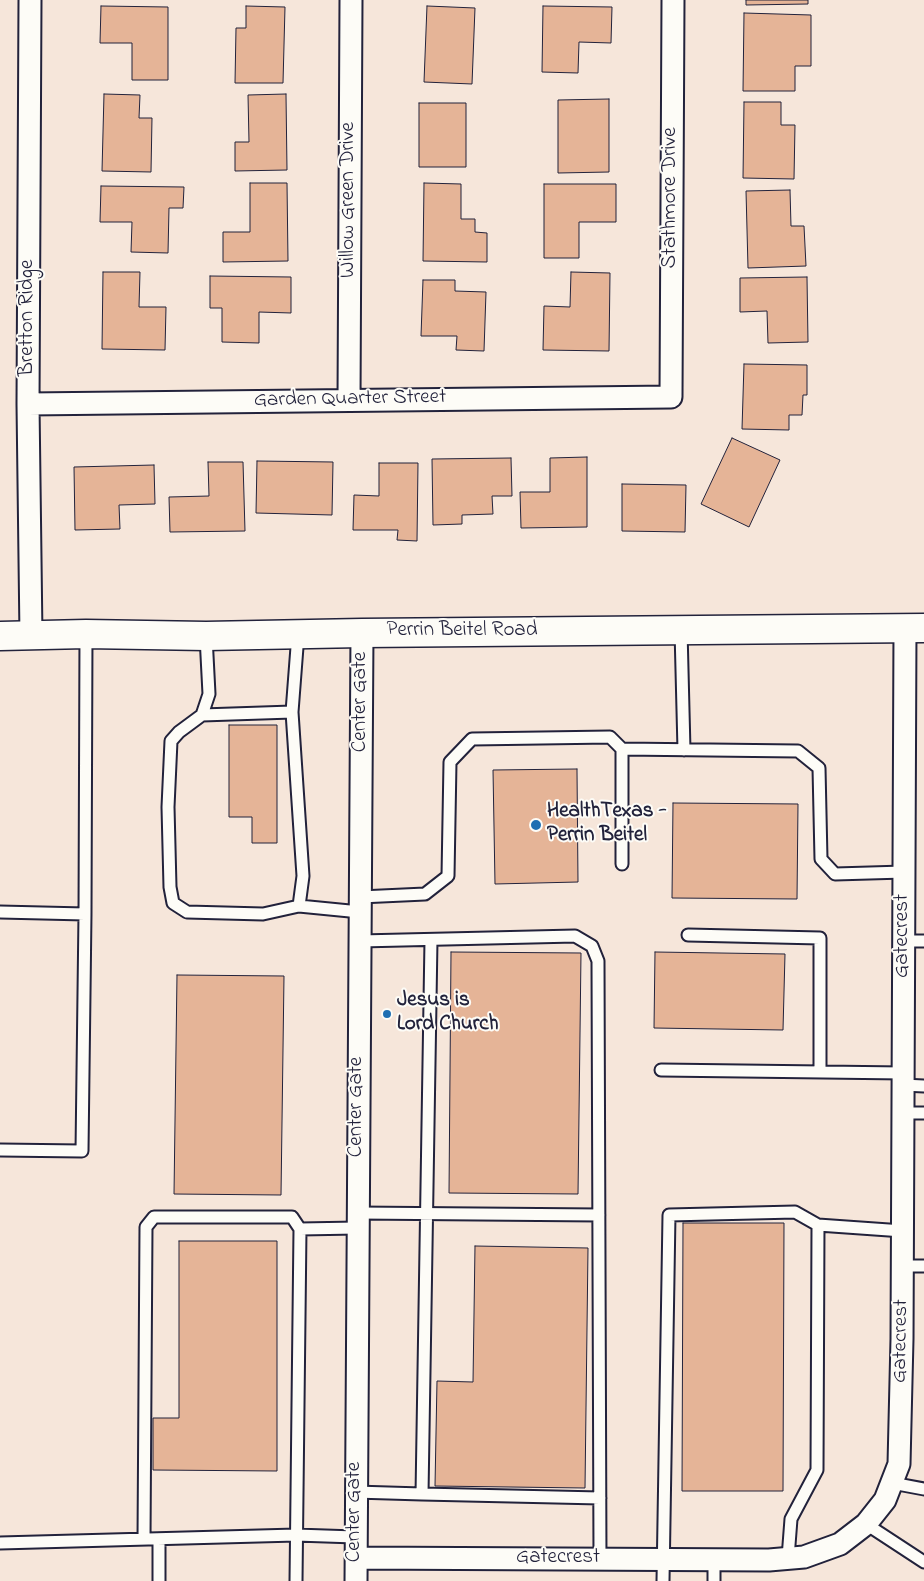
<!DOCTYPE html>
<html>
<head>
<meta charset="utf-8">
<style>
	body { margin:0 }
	canvas { display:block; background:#f6e6da }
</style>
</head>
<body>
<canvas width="924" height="1581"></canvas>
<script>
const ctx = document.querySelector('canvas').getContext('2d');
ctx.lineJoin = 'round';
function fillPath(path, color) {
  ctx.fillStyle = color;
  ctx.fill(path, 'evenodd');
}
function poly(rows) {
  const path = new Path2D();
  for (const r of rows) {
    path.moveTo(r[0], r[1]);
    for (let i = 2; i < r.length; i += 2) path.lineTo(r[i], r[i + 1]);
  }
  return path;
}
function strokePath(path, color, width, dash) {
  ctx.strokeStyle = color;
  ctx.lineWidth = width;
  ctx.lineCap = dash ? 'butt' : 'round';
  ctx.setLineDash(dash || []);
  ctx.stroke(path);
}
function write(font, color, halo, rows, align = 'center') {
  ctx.font = font + ' "Indie Flower",sans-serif';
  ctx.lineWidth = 4;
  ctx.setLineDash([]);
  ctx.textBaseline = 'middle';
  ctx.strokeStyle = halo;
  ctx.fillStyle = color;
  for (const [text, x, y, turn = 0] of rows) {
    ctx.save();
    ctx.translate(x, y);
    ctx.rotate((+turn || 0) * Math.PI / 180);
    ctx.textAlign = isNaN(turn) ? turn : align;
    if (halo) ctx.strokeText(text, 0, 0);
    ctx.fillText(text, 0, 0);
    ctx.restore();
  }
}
const building = poly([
	[746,0,808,0,808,4,746,5,746,0],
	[101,6,168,7,168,80,132,80,132,43,100,43,101,6],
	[246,6,285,7,283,83,235,83,236,28,246,28,246,6],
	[427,6,475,8,472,84,424,82,427,6],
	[543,6,612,7,611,43,579,42,578,73,542,72,543,6],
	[744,13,811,15,811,66,795,66,795,91,743,91,744,13],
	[104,94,140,95,139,118,152,118,151,172,102,171,104,94],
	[286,94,287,170,235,171,235,142,249,142,248,95,286,94],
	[609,99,609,172,558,173,558,100,609,99],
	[744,102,781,102,781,125,795,125,794,179,743,178,744,102],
	[419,103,466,103,466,167,419,167,419,103],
	[250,183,287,183,288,261,223,262,223,232,250,232,250,183],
	[424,183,461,184,461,219,475,219,475,232,487,233,487,262,423,261,424,183],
	[544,184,616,184,616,222,579,222,579,258,544,258,544,184],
	[101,186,184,187,183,208,169,208,168,253,131,252,132,222,100,222,101,186],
	[790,190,791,226,804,226,806,266,748,268,746,191,790,190],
	[103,272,140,272,139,307,166,307,165,350,102,349,103,272],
	[571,272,610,273,609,351,543,350,544,306,570,307,571,272],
	[210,276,291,277,291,313,259,312,259,343,222,342,222,308,210,308,210,276],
	[807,277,808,342,768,343,767,311,740,312,740,278,807,277],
	[423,280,455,280,455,291,486,292,484,351,456,350,457,336,421,336,423,280],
	[744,364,807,365,807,395,803,395,802,415,789,415,789,430,742,429,744,364],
	[732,438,780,460,749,527,701,504,732,438],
	[587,457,587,527,521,528,520,492,550,492,550,458,587,457],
	[511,458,512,496,492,496,493,514,462,515,462,524,433,525,432,459,511,458],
	[257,461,333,462,332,515,256,513,257,461],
	[208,462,243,462,245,531,170,532,169,497,209,496,208,462],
	[379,463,418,463,417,541,397,540,398,530,353,530,354,495,379,496,379,463],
	[154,465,155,504,119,505,120,529,75,530,74,467,154,465],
	[622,484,686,485,685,532,622,531,622,484],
	[229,725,277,725,277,843,252,843,252,817,229,817,229,725],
	[577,769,578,882,495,884,493,770,577,769],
	[673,803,798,804,797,899,672,898,673,803],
	[451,952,581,953,578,1194,449,1193,451,952],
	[655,952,785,954,783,1030,654,1028,655,952],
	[177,975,284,976,281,1195,174,1194,177,975],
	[683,1223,784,1223,783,1491,682,1491,683,1223],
	[179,1241,277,1241,277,1471,153,1470,153,1418,179,1418,179,1241],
	[475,1246,588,1248,585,1488,435,1486,437,1381,473,1382,475,1246]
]);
const lane = poly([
	[681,630,684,750],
	[206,636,209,694,202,715,179,732,171,741,168,807,170,887,173,903,187,912,263,914,299,906,303,876,292,712,298,634],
	[202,715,292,712],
	[622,749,798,751,819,768,821,859,835,874,904,872],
	[360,897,425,894,448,876,450,762,472,739,610,737,622,749,622,864],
	[299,906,360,912],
	[0,912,85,914],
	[688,935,820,938,820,1072],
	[360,941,575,936,592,946,598,961,600,1559],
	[904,941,924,941],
	[661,1070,904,1073],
	[903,1085,924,1086],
	[903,1113,924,1113],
	[0,1150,82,1151,85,914,86,634],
	[357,1213,599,1215],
	[818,1225,903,1231],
	[903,1266,924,1266],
	[892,1483,924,1489],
	[355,1492,422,1494,431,940],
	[422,1494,600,1498],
	[866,1524,924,1562],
	[144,1539,146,1227,154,1217,292,1217,300,1229,357,1228],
	[0,1543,296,1535,355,1537],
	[159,1581,159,1539],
	[296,1581,300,1229],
	[663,1581,669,1215,795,1212,818,1225,817,1470,791,1519,788,1558],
	[714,1581,714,1559]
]);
const street = poly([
	[30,0,28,404,31,636],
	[349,400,351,0],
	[28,404,671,397,673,0],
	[356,1558,769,1560,804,1557,840,1544,866,1524,885,1500,899,1464,902,1339,905,629],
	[356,1581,362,633]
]);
const primary = poly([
	[0,636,86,634,206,636,362,633,924,628]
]);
const markers = [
	[536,825,6,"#1f6fb2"],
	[387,1014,5,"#1f6fb2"]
];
const streetNames = [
	["Stathmore Drive",672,198,-90],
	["Willow Green Drive",350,200,-90],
	["Bretton Ridge",29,318,-90],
	["Garden Quarter Street",350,400,-1],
	["Perrin Beitel Road",462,632],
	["Center Gate",362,702,-90],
	["Gatecrest",904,936,-90],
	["Center Gate",358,1107,-90],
	["Gatecrest",902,1341,-89],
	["Center Gate",356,1512,-90],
	["Gatecrest",558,1559]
];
const poiNames = [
	["HealthTexas -",547,813],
	["Perrin Beitel",547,837],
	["Jesus is",397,1002],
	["Lord Church",397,1026]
];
fillPath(building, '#e5b497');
strokePath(building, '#22223b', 1);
strokePath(lane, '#22223b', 15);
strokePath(street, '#22223b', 25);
strokePath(primary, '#22223b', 31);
strokePath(lane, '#fdfcf7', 11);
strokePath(street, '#fdfcf7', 21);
strokePath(primary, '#fdfcf7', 28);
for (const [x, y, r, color] of markers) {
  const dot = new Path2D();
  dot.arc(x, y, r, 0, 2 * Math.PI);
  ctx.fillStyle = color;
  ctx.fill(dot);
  strokePath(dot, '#fdfcf7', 2);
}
write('21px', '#22223b', '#fdfcf7', streetNames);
write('bold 21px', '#22223b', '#fdfcf7', poiNames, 'left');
</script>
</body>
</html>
